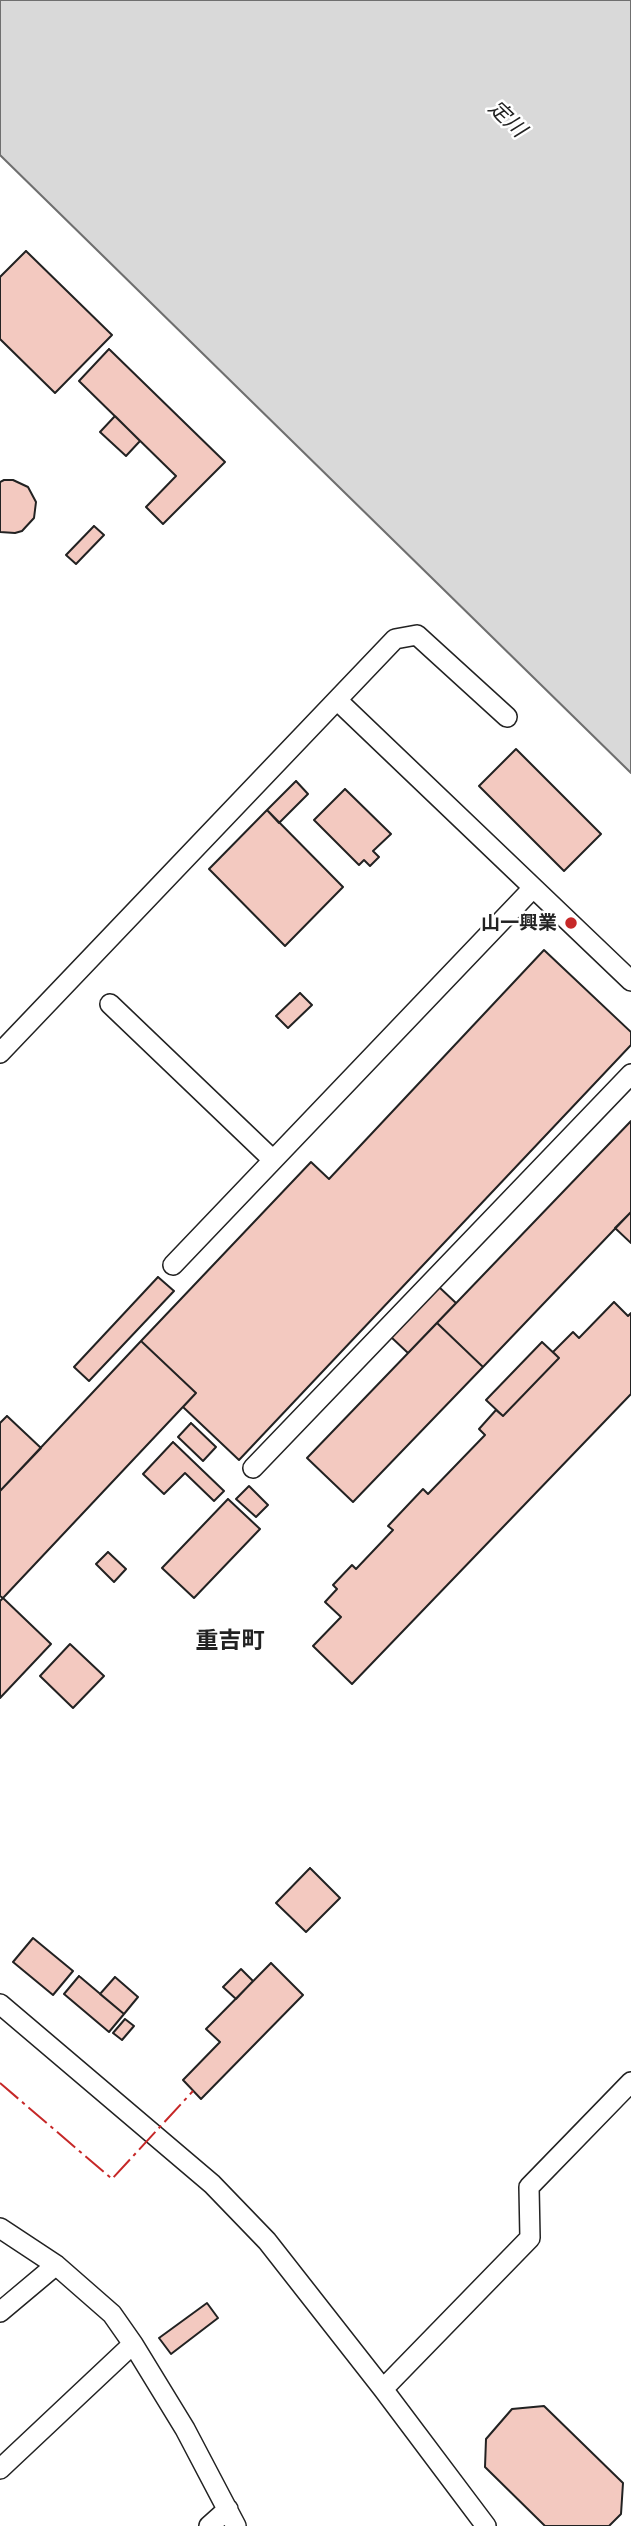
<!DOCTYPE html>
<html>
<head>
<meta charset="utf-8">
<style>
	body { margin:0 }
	canvas { display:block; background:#fff }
</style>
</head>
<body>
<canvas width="631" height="2526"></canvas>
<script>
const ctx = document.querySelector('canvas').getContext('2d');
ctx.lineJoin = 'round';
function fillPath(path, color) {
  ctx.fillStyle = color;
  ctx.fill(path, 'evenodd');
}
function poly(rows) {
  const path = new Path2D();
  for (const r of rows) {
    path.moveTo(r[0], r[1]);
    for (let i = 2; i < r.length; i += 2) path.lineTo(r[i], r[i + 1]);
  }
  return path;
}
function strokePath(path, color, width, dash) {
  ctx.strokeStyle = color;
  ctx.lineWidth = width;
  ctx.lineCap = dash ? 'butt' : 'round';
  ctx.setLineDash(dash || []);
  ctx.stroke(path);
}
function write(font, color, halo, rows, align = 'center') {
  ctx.font = font + ' Quicksand,"Noto Sans JP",sans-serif';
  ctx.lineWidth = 5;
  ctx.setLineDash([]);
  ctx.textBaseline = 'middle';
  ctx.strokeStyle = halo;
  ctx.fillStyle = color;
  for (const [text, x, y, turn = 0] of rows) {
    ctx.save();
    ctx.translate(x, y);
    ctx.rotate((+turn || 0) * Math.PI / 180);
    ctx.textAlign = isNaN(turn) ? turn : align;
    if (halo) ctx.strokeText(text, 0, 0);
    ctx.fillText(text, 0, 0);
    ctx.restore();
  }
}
const water = poly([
	[0,0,631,0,631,773,0,155,0,0]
]);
const building = poly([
	[26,251,112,335,55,393,0,339,0,277,26,251],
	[109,349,225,462,163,524,146,507,176,476,79,381,109,349],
	[115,416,140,441,126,456,100,432,115,416],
	[4,480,13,480,28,487,36,502,34,518,22,531,15,533,0,532,0,482,4,480],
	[94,526,104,535,76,564,66,555,94,526],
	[516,749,601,834,564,871,479,786,516,749],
	[296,781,308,794,279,823,267,810,296,781],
	[345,789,391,834,373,851,379,857,370,866,364,860,359,865,314,820,345,789],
	[267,810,343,887,285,946,209,869,267,810],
	[544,950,631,1032,631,1045,239,1460,183,1407,196,1393,141,1341,311,1162,329,1179,544,950],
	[300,993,312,1005,288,1028,276,1016,300,993],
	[631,1121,631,1212,483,1367,437,1323,631,1121],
	[631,1212,631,1243,615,1228,631,1212],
	[158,1277,174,1291,89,1381,74,1367,158,1277],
	[439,1287,456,1303,408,1353,391,1337,439,1287],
	[614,1302,628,1316,631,1313,631,1394,352,1684,313,1646,341,1617,325,1602,337,1589,333,1585,352,1565,356,1569,393,1530,388,1526,423,1489,428,1494,485,1435,479,1429,496,1410,503,1416,559,1358,553,1352,573,1332,579,1338,614,1302],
	[437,1323,483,1367,353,1502,307,1458,437,1323],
	[141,1341,196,1393,3,1598,0,1596,0,1491,141,1341],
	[542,1342,559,1358,503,1416,486,1400,542,1342],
	[7,1416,41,1448,0,1491,0,1423,7,1416],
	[191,1423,216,1447,203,1461,178,1437,191,1423],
	[173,1442,224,1491,214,1501,185,1473,164,1494,143,1474,173,1442],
	[249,1486,268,1505,256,1517,236,1499,249,1486],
	[228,1499,260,1529,194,1598,162,1568,228,1499],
	[108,1552,126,1569,114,1582,96,1564,108,1552],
	[3,1598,51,1644,0,1698,0,1601,3,1598],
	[70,1644,104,1676,73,1708,40,1676,70,1644],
	[310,1868,340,1898,306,1932,276,1903,310,1868],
	[33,1938,73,1971,53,1995,13,1962,33,1938],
	[271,1963,303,1995,201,2099,183,2080,220,2042,206,2029,271,1963],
	[241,1969,253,1981,236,1999,223,1987,241,1969],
	[79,1976,124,2014,109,2032,64,1994,79,1976],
	[115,1977,138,1997,124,2014,100,1994,115,1977],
	[125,2019,134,2026,122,2040,113,2033,125,2019],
	[207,2303,218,2318,171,2354,159,2338,207,2303],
	[544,2406,623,2483,621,2514,609,2526,545,2526,485,2467,486,2439,512,2409,544,2406]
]);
const minor = poly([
	[337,700,631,981],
	[110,1004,273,1160],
	[0,1053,395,639,417,635,507,717],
	[173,1265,533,888],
	[253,1468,631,1074],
	[0,2004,212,2184,267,2241,383,2389,486,2526],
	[0,2228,56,2265,112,2314,133,2344,185,2429,236,2526],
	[0,2312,56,2265],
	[383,2389,530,2238,529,2187,631,2082],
	[0,2469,133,2344],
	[209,2526,228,2509]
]);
const power = poly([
	[0,2083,112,2179,193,2091]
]);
const markers = [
	[571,923,7,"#c62828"]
];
const poiNames = [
	["山一興業",557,923]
];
const waterNames = [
	["定川",507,119,44]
];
const quarterNames = [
	["重吉町",230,1641]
];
fillPath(water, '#d9d9d9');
strokePath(water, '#6f6f6f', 2);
fillPath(building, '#f3c9c0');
strokePath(building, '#222', 2);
strokePath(minor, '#222', 22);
strokePath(minor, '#fff', 19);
strokePath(power, '#c62828', 2, [24, 5, 3.5, 5]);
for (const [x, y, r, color] of markers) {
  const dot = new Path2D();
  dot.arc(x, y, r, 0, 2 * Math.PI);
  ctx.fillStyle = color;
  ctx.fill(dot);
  strokePath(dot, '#fff', 2.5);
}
write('bold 19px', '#222', '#fff', poiNames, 'right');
write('italic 21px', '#222', '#fff', waterNames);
write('bold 23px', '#222', '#fff', quarterNames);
</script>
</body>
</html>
